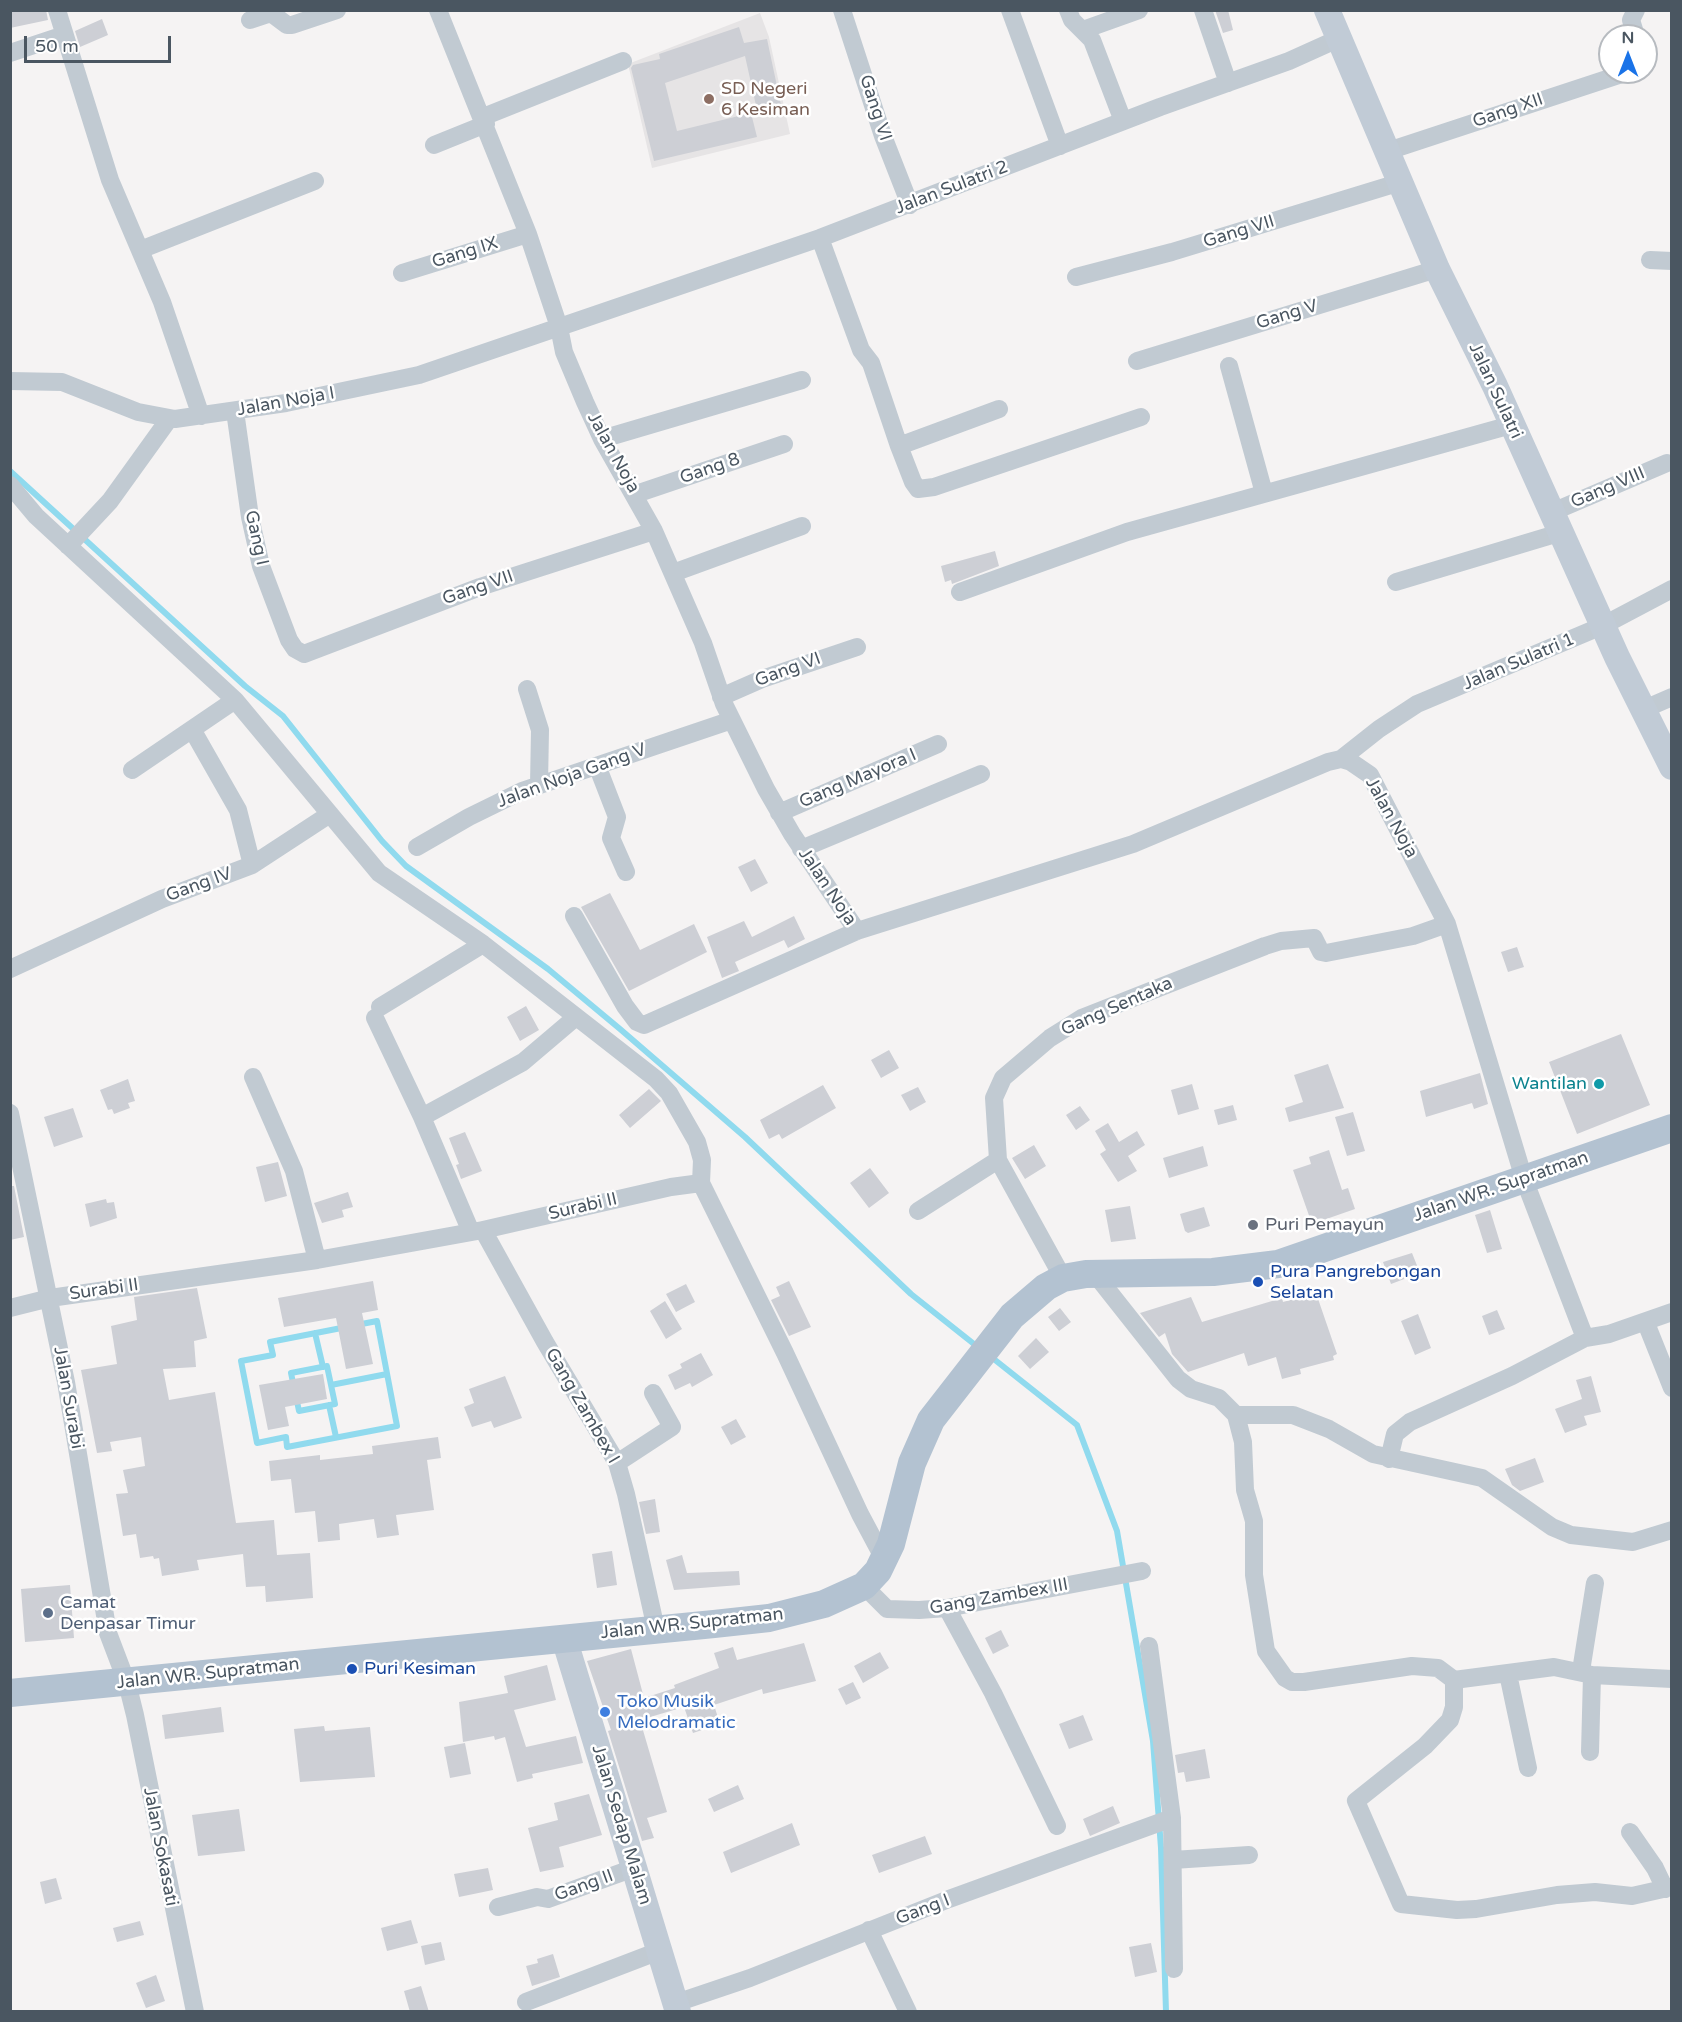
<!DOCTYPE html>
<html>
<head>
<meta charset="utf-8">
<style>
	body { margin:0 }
	#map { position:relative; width:1682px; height:2022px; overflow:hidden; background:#f5f3f3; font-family:"Varela Round",sans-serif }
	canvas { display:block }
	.frame { position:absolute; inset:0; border:12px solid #4a5661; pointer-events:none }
	.north { position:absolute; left:1598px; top:24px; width:60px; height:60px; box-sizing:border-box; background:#fff; border:2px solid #b7bbc0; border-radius:50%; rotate:0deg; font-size:16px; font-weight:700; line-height:24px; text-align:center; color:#4a5661 }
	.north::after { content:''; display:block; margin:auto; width:21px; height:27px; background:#1a73e8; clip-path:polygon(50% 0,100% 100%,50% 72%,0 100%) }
	.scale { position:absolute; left:24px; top:36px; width:147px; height:27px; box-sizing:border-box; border:3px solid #4a5661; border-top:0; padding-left:8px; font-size:18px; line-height:21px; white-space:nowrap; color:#4a5661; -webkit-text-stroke:4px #fff; paint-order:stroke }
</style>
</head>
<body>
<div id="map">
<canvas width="1682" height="2022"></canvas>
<div class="frame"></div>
<div class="north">N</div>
<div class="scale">50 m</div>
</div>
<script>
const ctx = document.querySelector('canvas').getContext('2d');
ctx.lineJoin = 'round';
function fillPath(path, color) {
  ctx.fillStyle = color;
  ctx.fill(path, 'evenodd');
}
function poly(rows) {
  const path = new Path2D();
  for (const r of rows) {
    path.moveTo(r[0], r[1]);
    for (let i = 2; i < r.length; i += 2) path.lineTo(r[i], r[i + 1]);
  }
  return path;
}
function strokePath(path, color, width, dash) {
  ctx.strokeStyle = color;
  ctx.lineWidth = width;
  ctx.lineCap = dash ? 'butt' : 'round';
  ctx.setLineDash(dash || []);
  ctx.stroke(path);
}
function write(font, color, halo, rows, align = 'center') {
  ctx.font = font + ' "Varela Round",sans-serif';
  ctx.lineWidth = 5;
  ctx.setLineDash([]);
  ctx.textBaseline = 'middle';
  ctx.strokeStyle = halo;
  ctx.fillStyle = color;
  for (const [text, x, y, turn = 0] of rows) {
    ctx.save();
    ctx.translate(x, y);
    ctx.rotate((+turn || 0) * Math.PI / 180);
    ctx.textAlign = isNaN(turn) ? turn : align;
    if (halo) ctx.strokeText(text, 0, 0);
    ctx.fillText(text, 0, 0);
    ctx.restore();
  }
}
const education = poly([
	[760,13,769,37,790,134,652,168,628,64]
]);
const stream = poly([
	[10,471,245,686,283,716,382,841,406,866,548,969,620,1029,745,1137,911,1294,979,1348],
	[377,1321,397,1426,287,1447,286,1437,257,1443,241,1361,273,1355,270,1342,377,1321],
	[315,1333,323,1367],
	[990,1356,1077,1425,1117,1531,1153,1741,1161,1848,1166,2012],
	[327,1366,335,1404,299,1411,291,1373,327,1366],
	[331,1385,387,1374],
	[329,1405,336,1437]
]);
const building = poly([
	[10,10,46,10,48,20,10,28],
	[1215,10,1228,10,1233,30,1223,33],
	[102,19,108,35,80,47,75,31],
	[739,27,744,43,767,39,781,105,757,110,745,56,665,83,677,131,751,113,757,137,654,161,631,68,633,65,660,59,659,54],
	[995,551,999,566,952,584,951,580,945,582,941,566],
	[755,859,768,883,751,892,738,867],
	[610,893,640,950,694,924,707,952,629,991,581,907],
	[794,916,805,939,788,948,784,940,735,962,739,971,722,978,707,937,744,921,752,937],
	[1517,947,1524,967,1508,972,1501,952],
	[526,1006,539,1030,520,1041,507,1017],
	[1621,1034,1650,1105,1577,1134,1549,1062],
	[889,1050,899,1068,881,1078,871,1060],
	[1328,1064,1344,1108,1289,1122,1285,1108,1303,1102,1294,1075],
	[1480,1073,1488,1104,1474,1109,1472,1103,1426,1117,1420,1091],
	[128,1079,135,1101,128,1103,130,1108,114,1114,112,1109,108,1110,100,1090],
	[1192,1084,1199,1109,1178,1115,1171,1090],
	[823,1085,836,1108,782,1139,779,1134,769,1139,760,1120],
	[918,1087,926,1102,910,1111,901,1095],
	[649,1089,661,1101,630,1128,619,1115],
	[1233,1105,1237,1120,1218,1125,1214,1110],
	[1080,1106,1090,1120,1076,1130,1066,1115],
	[73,1108,83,1137,54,1147,44,1117],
	[1353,1112,1365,1151,1347,1156,1335,1117],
	[1108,1123,1119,1142,1137,1131,1145,1145,1128,1156,1137,1171,1118,1182,1100,1154,1106,1150,1095,1131],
	[465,1132,482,1171,461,1179,456,1165,459,1164,449,1138],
	[1034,1145,1046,1166,1025,1179,1012,1158],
	[1203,1146,1208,1166,1169,1178,1163,1158],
	[1329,1150,1342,1190,1348,1188,1355,1209,1312,1224,1293,1170,1311,1164,1309,1157],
	[278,1162,287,1196,265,1202,256,1167],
	[870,1168,889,1193,869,1208,850,1183],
	[10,1186,14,1186,24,1237,10,1240],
	[348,1192,353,1207,342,1210,344,1217,322,1223,314,1203],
	[106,1199,107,1203,114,1202,117,1218,90,1227,85,1204],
	[1130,1206,1136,1239,1111,1242,1105,1210],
	[1204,1207,1210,1226,1188,1233,1185,1231,1180,1214],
	[1490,1210,1502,1249,1487,1253,1475,1215],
	[1412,1253,1420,1273,1391,1284,1383,1262],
	[373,1281,378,1310,362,1313,373,1364,346,1369,336,1318,284,1327,278,1298],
	[789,1281,811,1327,789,1336,771,1300,780,1296,776,1287],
	[686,1284,695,1302,676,1312,666,1294],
	[197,1288,207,1338,194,1341,196,1367,163,1369,169,1400,215,1392,236,1523,274,1520,277,1555,310,1553,313,1598,266,1602,265,1586,246,1587,243,1554,197,1560,199,1570,162,1576,159,1558,154,1559,153,1556,140,1558,136,1534,123,1536,116,1494,128,1493,123,1470,145,1466,141,1437,110,1442,112,1451,97,1453,81,1370,117,1364,111,1326,137,1320,134,1297],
	[1316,1293,1337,1354,1333,1356,1334,1360,1300,1369,1301,1374,1282,1379,1276,1357,1248,1366,1244,1353,1188,1372,1172,1354,1165,1333,1159,1337,1140,1313,1191,1297,1202,1322,1282,1298,1283,1302],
	[665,1301,682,1329,666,1339,650,1311],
	[1060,1308,1071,1322,1059,1331,1048,1317],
	[1497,1310,1505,1329,1489,1335,1482,1316],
	[1418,1314,1431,1348,1415,1355,1401,1321],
	[1036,1338,1049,1352,1030,1369,1018,1356],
	[701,1353,713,1375,692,1387,690,1383,675,1390,668,1375,682,1368,680,1364],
	[323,1374,327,1399,285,1407,289,1426,268,1430,259,1385],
	[505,1376,522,1418,494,1428,491,1421,472,1427,464,1407,474,1403,469,1389],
	[1591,1376,1601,1412,1584,1416,1587,1425,1565,1433,1555,1409,1582,1399,1576,1380],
	[736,1419,746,1437,731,1445,721,1427],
	[438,1437,441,1458,427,1460,434,1510,396,1515,399,1535,377,1538,374,1519,339,1524,340,1540,318,1542,315,1511,295,1513,291,1479,271,1481,269,1461,320,1455,320,1460,373,1454,372,1446],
	[1535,1458,1544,1482,1520,1491,1512,1485,1505,1469],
	[655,1499,660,1532,646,1534,639,1502],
	[612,1551,617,1585,597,1588,592,1554],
	[682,1555,687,1573,739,1571,740,1585,674,1590,666,1560],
	[70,1585,74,1638,25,1642,21,1589],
	[1001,1630,1009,1646,993,1654,985,1638],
	[804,1643,816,1681,763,1694,762,1689,714,1705,720,1724,693,1733,684,1707,640,1720,667,1812,647,1818,654,1838,642,1841,608,1731,611,1730,587,1661,631,1649,644,1698,675,1688,674,1685,719,1668,714,1653,733,1647,737,1660],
	[880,1652,889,1668,863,1683,854,1666],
	[547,1665,556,1700,514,1710,526,1747,576,1736,583,1763,532,1774,533,1778,517,1782,505,1737,495,1740,494,1736,463,1742,459,1702,508,1693,504,1676],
	[853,1682,861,1698,846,1705,838,1689],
	[221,1707,224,1732,165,1739,162,1715],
	[1083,1715,1093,1740,1069,1749,1059,1724],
	[324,1726,325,1731,370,1727,375,1777,300,1782,294,1729],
	[465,1743,471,1774,450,1778,444,1747],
	[1205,1749,1210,1778,1186,1782,1184,1772,1178,1773,1175,1755],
	[738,1785,744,1799,714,1812,708,1799],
	[589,1794,602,1835,559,1847,564,1867,540,1872,528,1828,558,1820,554,1803],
	[1113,1806,1120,1823,1090,1836,1083,1819],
	[239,1809,245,1851,198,1856,192,1815],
	[792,1823,800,1845,731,1873,723,1852],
	[925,1836,932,1854,879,1873,872,1855],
	[488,1868,493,1890,459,1897,454,1874],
	[56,1878,62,1899,45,1904,40,1882],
	[411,1920,418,1943,387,1951,381,1928],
	[140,1921,144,1935,117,1942,113,1928],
	[441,1942,445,1960,425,1965,421,1946],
	[1151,1943,1157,1972,1135,1977,1129,1947],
	[553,1954,560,1977,532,1986,526,1966,538,1963,537,1959],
	[156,1975,165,2001,146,2008,136,1983],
	[421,1986,429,2012,410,2012,404,1991]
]);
const street = poly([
	[57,10,110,180,162,302,201,416],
	[438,10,528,234,559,327,564,352,585,402,602,439,654,531,703,643,724,704,766,789,792,834,857,931],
	[842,10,883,136,910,205],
	[1010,10,1060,146],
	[1068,10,1072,20,1092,40,1123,121],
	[1203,10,1228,83],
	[250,20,271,13,287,25,292,25,337,10],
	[1083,30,1139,10],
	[1636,36,1631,20,1636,10],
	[10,53,64,35],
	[483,117,623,61],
	[434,145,486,124],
	[1388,151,1628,72],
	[820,238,861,350,871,363,899,446,913,482,918,489,934,487,1141,417],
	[140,250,315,181],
	[1650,260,1672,261],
	[402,273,528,234],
	[1076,277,1172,252,1401,182],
	[1137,361,1437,269],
	[1229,366,1264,493],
	[10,381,62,382,138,412,175,419,286,403,419,375,820,238,1160,107,1289,61,1340,38],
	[235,411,250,517,261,566,289,640,295,649,304,654,480,587,654,531],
	[602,439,802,380],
	[899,446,999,409],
	[10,485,36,516,235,700,379,873,483,944,656,1079,669,1093,697,1142,702,1160,701,1183],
	[636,494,784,444],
	[1550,513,1667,463],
	[68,546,110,501,169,419],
	[673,573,802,526],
	[1396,582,1559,533],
	[960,592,1127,532,1511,425],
	[527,689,540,730,539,785],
	[721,697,762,679,857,647],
	[1642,710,1672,697],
	[1341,759,1379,729,1417,704,1602,626,1672,589],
	[598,768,617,817,611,838,626,872],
	[132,770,235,700],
	[779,813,938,744],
	[417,847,469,817,522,791,732,720],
	[801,849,981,774],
	[252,865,330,814],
	[574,916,625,1006,637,1022,644,1025,857,931,1133,844,1328,762,1341,759,1351,762,1370,775,1447,924,1524,1179,1585,1338],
	[10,969,162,899,252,865,238,810,193,731],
	[380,1007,483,944],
	[375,1018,422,1117,471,1232],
	[253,1077,294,1171,317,1260],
	[10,1113,66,1382,108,1633,127,1683,135,1715,195,2012],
	[422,1117,523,1062,576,1017],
	[701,1183,785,1353,860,1514,885,1561],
	[918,1211,998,1160],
	[483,1230,545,1342,617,1463,626,1494,656,1629],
	[1095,1274,1178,1379,1191,1389,1219,1398,1236,1415,1243,1442,1245,1490,1254,1521,1254,1575,1266,1651,1285,1678,1292,1682,1304,1682,1412,1666,1438,1668,1454,1680],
	[1063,1278,998,1160,994,1098,1003,1078,1050,1038,1082,1018,1265,946,1281,941,1314,938,1321,952,1326,953,1413,936,1447,924],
	[10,1308,50,1298,317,1260,483,1230,671,1187,701,1183],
	[1646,1323,1672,1388],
	[1236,1415,1293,1415,1329,1429,1373,1454,1482,1478,1552,1527,1571,1535,1633,1542,1672,1530],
	[1389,1459,1395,1434,1410,1422,1512,1376,1585,1338,1609,1334,1672,1312],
	[617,1463,672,1427,653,1393],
	[864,1586,887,1609,919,1610,947,1608,1142,1571],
	[947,1608,993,1693,1057,1826],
	[1149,1646,1172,1818,1174,1969],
	[1581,1671,1595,1583],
	[1508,1674,1528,1768],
	[1454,1680,1454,1707,1450,1720,1425,1746,1356,1801,1401,1904,1457,1910,1476,1909,1557,1895,1595,1892,1632,1896,1672,1887],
	[1454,1680,1554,1667,1592,1675,1672,1679],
	[1590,1752,1592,1675],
	[1630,1832,1655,1868,1665,1889],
	[1173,1860,1249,1855],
	[498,1907,537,1897,548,1899,634,1868],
	[869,1930,908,2012],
	[526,2002,659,1951],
	[676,2003,750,1978,949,1899,1172,1818]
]);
const secondary = poly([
	[1327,10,1437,269,1495,386,1617,657,1672,767],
	[564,1638,678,2012]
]);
const primary = poly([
	[10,1693,714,1624,769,1618,824,1604,864,1586,878,1571,891,1544,912,1463,931,1420,1012,1316,1046,1287,1063,1278,1086,1274,1213,1272,1278,1264,1672,1128]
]);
const markers = [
	[709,99,6,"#8d6e63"],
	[1599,1084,6,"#0f9aa8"],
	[1253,1225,6,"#6b7280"],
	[1258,1282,6,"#1a4fb4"],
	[48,1613,6,"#5c6f8a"],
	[352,1669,6,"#1a4fb4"],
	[605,1712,6,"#3f7fe0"]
];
const educationNames = [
	["SD Negeri",721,89],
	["6 Kesiman",721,110]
];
const streetNames = [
	["Gang VI",875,108,72],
	["Gang XII",1508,111,-19],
	["Jalan Sulatri 2",952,188,-21],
	["Gang VII",1239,232,-17],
	["Gang IX",465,253,-17],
	["Gang V",1287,315,-17],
	["Jalan Sulatri",1495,391,65],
	["Jalan Noja I",286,402,-10],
	["Jalan Noja",613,453,61],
	["Gang 8",710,469,-19],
	["Gang VIII",1608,488,-23],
	["Gang I",256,538,78],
	["Gang VII",478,588,-19],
	["Jalan Sulatri 1",1519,662,-23],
	["Gang VI",788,670,-20],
	["Jalan Noja Gang V",572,776,-20],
	["Gang Mayora I",858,779,-23],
	["Jalan Noja",1391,818,61],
	["Gang IV",199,885,-20],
	["Jalan Noja",827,887,56],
	["Gang Sentaka",1117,1007,-24],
	["Jalan WR. Supratman",1501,1187,-19],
	["Surabi II",583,1207,-13],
	["Surabi II",104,1290,-8],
	["Jalan Surabi",68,1398,80],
	["Gang Zambex I",582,1406,60],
	["Gang Zambex III",999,1597,-10],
	["Jalan WR. Supratman",692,1624,-6],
	["Jalan WR. Supratman",208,1674,-6],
	["Jalan Sedap Malam",621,1825,73],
	["Jalan Sokasati",160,1847,79],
	["Gang II",584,1886,-20],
	["Gang I",923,1910,-21]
];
const cultureNames = [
	["Wantilan",1587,1084]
];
const worshipNames = [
	["Puri Pemayun",1265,1225]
];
const transitNames = [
	["Pura Pangrebongan",1270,1272],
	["Selatan",1270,1293],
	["Puri Kesiman",364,1669]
];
const serviceNames = [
	["Camat",60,1603],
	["Denpasar Timur",60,1624]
];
const shopNames = [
	["Toko Musik",617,1702],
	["Melodramatic",617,1723]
];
fillPath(education, '#e6e4e5');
strokePath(stream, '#90daee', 6);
fillPath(building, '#cdcfd5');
strokePath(street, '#c1cad2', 18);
strokePath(secondary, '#c1cbd6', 26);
strokePath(primary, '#b3c2d1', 28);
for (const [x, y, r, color] of markers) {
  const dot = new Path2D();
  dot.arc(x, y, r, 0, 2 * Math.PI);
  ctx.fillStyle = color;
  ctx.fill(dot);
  strokePath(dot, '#fff', 2);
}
write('18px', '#785e54', '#fff', educationNames, 'left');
write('18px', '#4a5661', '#fff', streetNames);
write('18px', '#0d838f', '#fff', cultureNames, 'right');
write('18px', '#5b616d', '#fff', worshipNames, 'left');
write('18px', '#164399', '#fff', transitNames, 'left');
write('18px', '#4e5e75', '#fff', serviceNames, 'left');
write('18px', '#366cbe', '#fff', shopNames, 'left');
</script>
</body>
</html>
